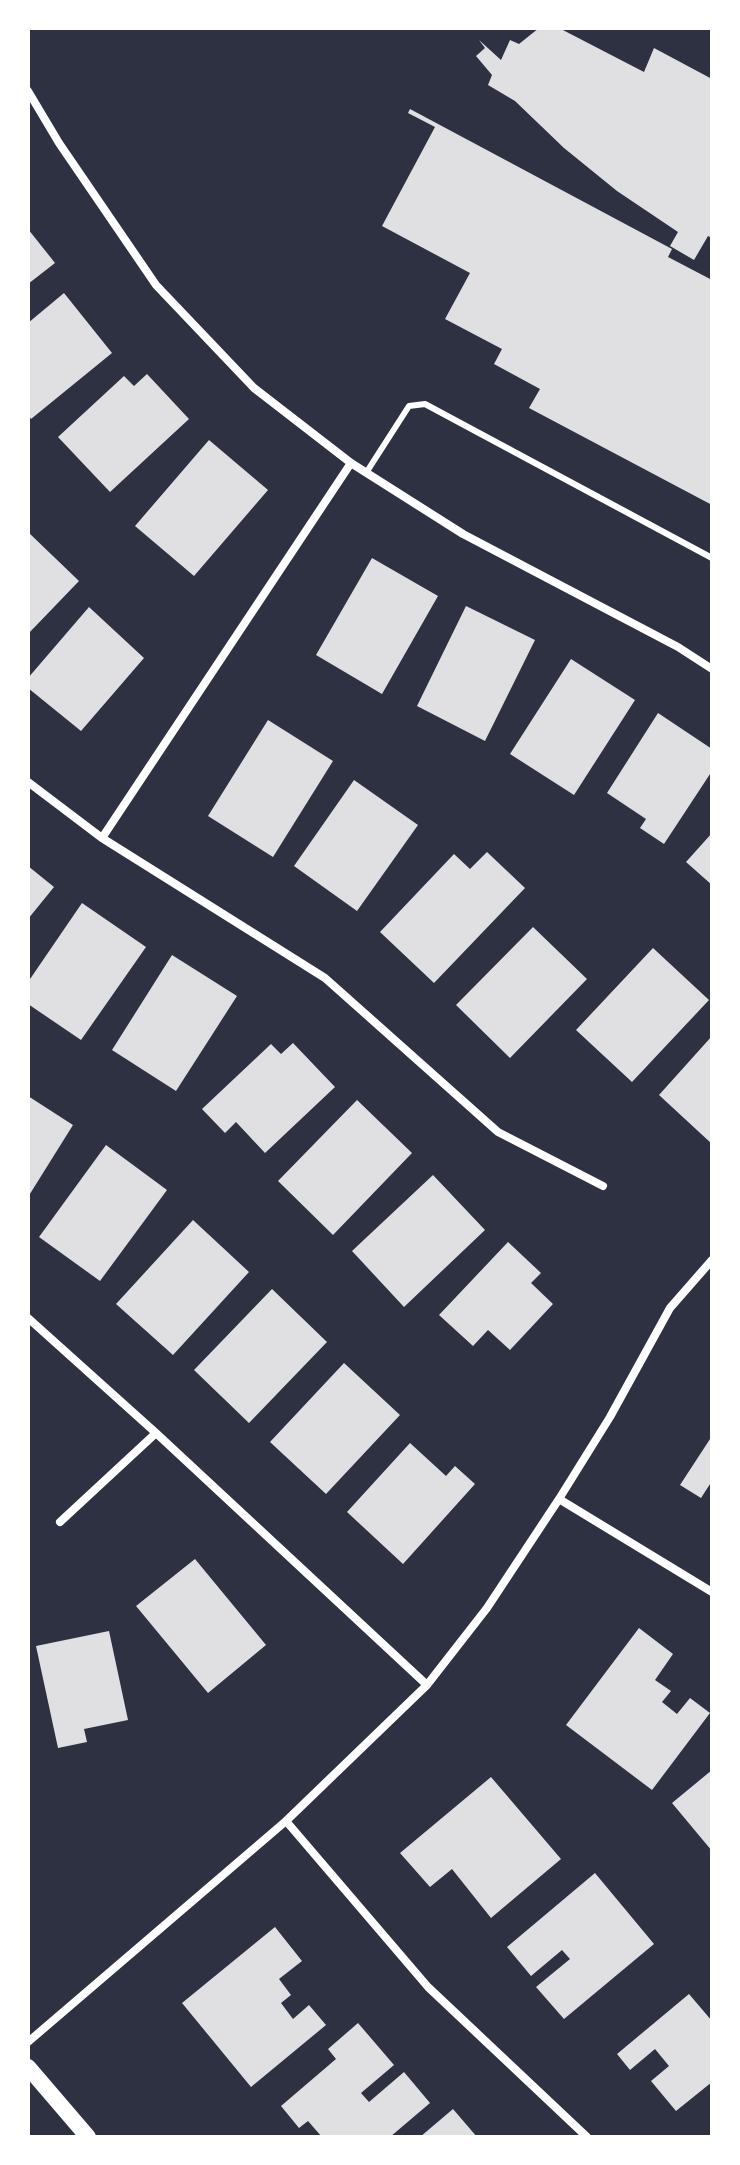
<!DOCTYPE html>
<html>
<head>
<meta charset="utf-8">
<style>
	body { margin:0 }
	#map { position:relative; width:740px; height:2165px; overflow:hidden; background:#2d3142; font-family:"PT Serif",serif }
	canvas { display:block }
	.frame { position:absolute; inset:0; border:30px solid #fff; pointer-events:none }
</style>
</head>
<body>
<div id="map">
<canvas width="740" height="2165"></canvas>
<div class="frame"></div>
</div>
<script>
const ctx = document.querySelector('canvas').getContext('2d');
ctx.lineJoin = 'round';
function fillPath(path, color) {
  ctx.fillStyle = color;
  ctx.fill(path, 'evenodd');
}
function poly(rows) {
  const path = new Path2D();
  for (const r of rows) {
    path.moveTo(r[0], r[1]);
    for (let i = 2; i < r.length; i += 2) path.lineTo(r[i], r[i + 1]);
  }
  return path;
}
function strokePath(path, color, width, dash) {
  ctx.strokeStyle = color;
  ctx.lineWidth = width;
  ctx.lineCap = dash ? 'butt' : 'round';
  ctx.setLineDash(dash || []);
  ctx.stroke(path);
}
const building = poly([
	[539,28,559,28,644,72,654,48,712,79,712,238,708,236,694,260,670,246,678,232,617,191,564,148,515,101,488,85,492,75,476,56,485,48,479,40,501,60,510,40,519,44],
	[410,109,672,249,668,257,712,280,712,505,529,408,540,389,494,364,502,349,445,319,470,273,382,226,435,127,408,113],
	[28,229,55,263,28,284],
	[64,293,112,353,31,419,28,414,28,323],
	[147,374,189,419,110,492,58,437,124,376,134,386],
	[209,440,268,490,194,576,135,526],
	[28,532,79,581,28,634],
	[372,558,438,596,382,694,316,655],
	[466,606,535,640,485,741,417,706],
	[89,607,144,658,81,731,28,688,28,678],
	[571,659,635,700,574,795,510,754],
	[658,713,712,749,712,771,664,844,640,828,646,819,607,793],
	[268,720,333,761,273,857,208,816],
	[354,780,418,825,357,911,294,866],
	[712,833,712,885,686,862],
	[487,852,525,888,434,983,380,932,454,854,470,869],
	[28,866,54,887,28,919],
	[82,903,146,947,81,1040,28,1004,28,982],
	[533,927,587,979,510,1058,456,1005],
	[653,948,709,1000,632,1082,576,1030],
	[172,955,237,996,176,1091,112,1050],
	[712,1036,712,1144,659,1095],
	[293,1043,335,1087,265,1153,236,1122,225,1133,202,1109,271,1044,281,1054],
	[28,1096,73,1125,28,1197],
	[357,1100,412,1153,333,1235,278,1181],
	[106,1145,167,1190,100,1281,39,1237],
	[433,1175,485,1230,404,1307,352,1251],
	[193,1220,249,1272,173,1355,116,1304],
	[508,1242,541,1273,531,1283,553,1304,510,1350,488,1330,473,1346,439,1315],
	[272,1289,327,1342,249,1423,194,1370],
	[344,1363,400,1415,326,1494,270,1442],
	[712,1436,712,1481,701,1498,680,1485],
	[410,1443,446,1476,455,1466,475,1484,403,1564,347,1512],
	[195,1559,266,1645,208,1693,136,1606],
	[639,1628,673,1654,655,1680,671,1691,662,1702,677,1714,690,1698,710,1713,652,1790,566,1725],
	[109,1631,128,1720,84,1729,87,1742,58,1748,36,1646],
	[712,1770,712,1851,672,1803],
	[491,1777,561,1859,491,1918,452,1869,430,1887,400,1853],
	[595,1873,654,1944,564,2019,536,1987,570,1959,562,1950,531,1976,507,1947],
	[275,1927,302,1961,279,1979,291,1995,281,2003,293,2019,309,2005,326,2025,251,2087,182,2003],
	[689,1994,712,2021,712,2082,676,2111,651,2081,669,2066,655,2049,630,2070,617,2054],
	[358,2023,394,2065,361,2093,369,2102,404,2072,430,2103,390,2137,322,2137,308,2121,299,2128,281,2106,336,2059,328,2049],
	[453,2109,477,2137,420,2137]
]);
const service = poly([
	[366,473,409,406,425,404,712,558]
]);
const minor = poly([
	[28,91,59,143,156,285,254,388,351,463,463,534,678,647,712,669],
	[28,782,102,838,325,978,498,1132,603,1186],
	[102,838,351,463],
	[28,1318,156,1433,427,1685],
	[559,1499,712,1592],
	[60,1522,156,1433],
	[286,1821,428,1987,587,2137],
	[28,2042,286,1821,427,1685,487,1608,559,1499,610,1417,670,1308,712,1260]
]);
const secondary = poly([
	[28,2067,88,2137]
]);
fillPath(building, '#e0e0e3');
strokePath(service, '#fff', 6);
strokePath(minor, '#fff', 8);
strokePath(secondary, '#fff', 16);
</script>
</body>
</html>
